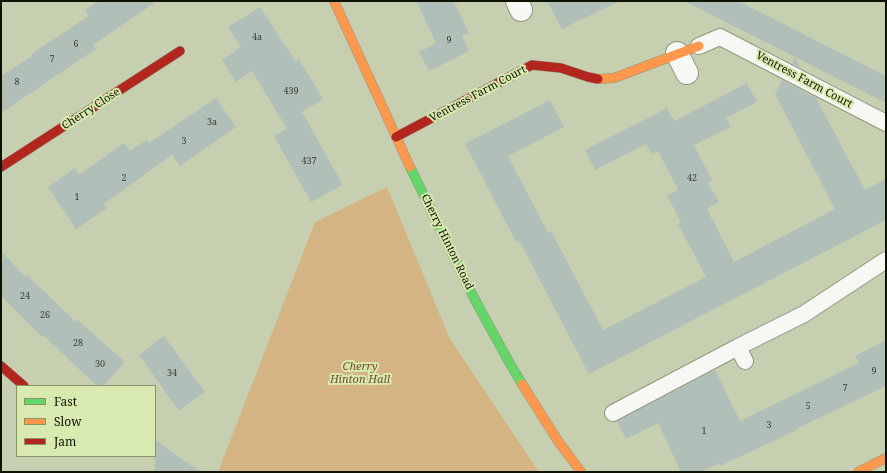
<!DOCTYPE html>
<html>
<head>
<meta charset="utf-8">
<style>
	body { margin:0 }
	#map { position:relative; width:887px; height:473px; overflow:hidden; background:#c6d0b1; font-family:"Noto Serif",serif }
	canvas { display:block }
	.frame { position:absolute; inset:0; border:2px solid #0e1301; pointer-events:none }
	.legend { position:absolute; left:16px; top:385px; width:140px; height:72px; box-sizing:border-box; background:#d8eab0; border:1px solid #87946a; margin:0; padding:5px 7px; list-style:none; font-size:12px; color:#0e1301 }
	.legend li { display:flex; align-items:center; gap:8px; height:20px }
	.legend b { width:20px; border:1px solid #87946a }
</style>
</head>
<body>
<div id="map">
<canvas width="887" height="473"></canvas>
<div class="frame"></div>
<ul class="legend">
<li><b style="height:5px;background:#63d668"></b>Fast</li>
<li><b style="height:5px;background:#ff974d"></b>Slow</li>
<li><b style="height:5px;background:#b3261e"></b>Jam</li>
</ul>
</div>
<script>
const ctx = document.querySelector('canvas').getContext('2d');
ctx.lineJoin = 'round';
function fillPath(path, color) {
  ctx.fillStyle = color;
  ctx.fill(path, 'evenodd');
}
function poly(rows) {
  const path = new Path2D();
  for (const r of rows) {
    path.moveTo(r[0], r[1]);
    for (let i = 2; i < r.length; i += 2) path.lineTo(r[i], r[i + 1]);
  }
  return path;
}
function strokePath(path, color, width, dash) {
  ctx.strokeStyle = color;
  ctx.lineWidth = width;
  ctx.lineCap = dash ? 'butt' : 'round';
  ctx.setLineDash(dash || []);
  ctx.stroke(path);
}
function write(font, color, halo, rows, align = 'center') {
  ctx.font = font + ' "Noto Serif",serif';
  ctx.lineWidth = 4;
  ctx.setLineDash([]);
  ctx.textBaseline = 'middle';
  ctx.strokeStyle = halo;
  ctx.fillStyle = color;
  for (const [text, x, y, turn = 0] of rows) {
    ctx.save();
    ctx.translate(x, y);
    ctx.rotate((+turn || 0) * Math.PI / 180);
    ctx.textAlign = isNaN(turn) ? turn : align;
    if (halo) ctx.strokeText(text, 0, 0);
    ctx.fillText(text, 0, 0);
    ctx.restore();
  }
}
const green = poly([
	[387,187,450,339,539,472,218,472,315,222]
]);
const building = poly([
	[98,1,157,1,93,45,96,49,1,113,1,76,32,56,31,54,89,16,85,10],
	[416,1,454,1,469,33,462,36,469,51,429,71,419,52,436,43],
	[547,1,620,1,562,29],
	[684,1,738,1,886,76,886,103,795,57,801,68,792,63,795,57],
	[260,7,296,62,299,59,323,99,302,112,343,185,311,202,274,136,287,129,252,71,236,82,222,60,241,47,228,27],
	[782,80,816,98,865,190,886,179,886,220,589,374,519,240,516,242,465,144,550,100,564,127,508,156,548,233,551,231,603,330,706,277,678,224,681,222,667,196,678,190,658,151,652,154,646,144,595,170,585,150,667,108,674,121,747,83,757,102,726,118,731,127,694,145,712,180,708,183,719,202,707,209,734,262,835,209,775,94],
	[216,98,236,127,180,166,172,155,104,204,107,208,76,229,48,187,75,168,79,175,124,143,130,151,146,140,149,143],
	[1,251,25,277,27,275,76,322,78,320,125,362,103,386,97,386,43,335,42,337,1,296],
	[164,336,205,392,179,411,139,355],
	[886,340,886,386,796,429,797,430,720,466,719,463,701,472,681,472,658,423,626,439,617,421,715,370,740,421,859,363,855,356],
	[155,440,201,472,155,472]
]);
const lane = poly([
	[699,46,720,37,886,123],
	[745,361,738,347,804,314,886,260],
	[613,413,738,347]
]);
const street = poly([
	[517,1,521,10],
	[677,53,687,73]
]);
const fast = poly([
	[410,167,475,300,509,362,522,384]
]);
const slow = poly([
	[334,1,410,167],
	[598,79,614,78,699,46],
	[522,384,558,441,581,472],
	[858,472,886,458]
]);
const jam = poly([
	[396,137,532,65,561,68,588,77,598,79],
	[1,167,180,51],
	[1,366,24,386]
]);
const numberNames = [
	["4a",257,37],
	["9",449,40],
	["6",76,44],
	["7",52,59],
	["8",17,82],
	["439",291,91],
	["3a",212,122],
	["3",184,141],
	["437",309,161],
	["2",124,178],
	["42",692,178],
	["1",77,197],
	["24",25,296],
	["26",45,315],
	["28",78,343],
	["30",100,364],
	["9",874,371],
	["34",172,373],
	["7",845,388],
	["5",808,406],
	["3",769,425],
	["1",704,431]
];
const streetNames = [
	["Ventress Farm Court",804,80,28],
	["Ventress Farm Court",478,94,-28],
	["Cherry Close",91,109,-33],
	["Cherry Hinton Road",447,242,64]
];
const parkNames = [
	["Cherry",360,367],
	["Hinton Hall",360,380]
];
fillPath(green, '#d5b483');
fillPath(building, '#b1bfb9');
strokePath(lane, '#8f967e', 18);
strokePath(street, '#8f967e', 24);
strokePath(fast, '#8f967e', 10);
strokePath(slow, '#8f967e', 10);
strokePath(jam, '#8f967e', 10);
strokePath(lane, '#f6f8f3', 16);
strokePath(street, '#f6f8f3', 22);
strokePath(fast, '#63d668', 9);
strokePath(slow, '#ff974d', 9);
strokePath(jam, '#b3261e', 9);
write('9px', '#373e2f', null, numberNames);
write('11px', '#0e1301', '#d8eab0', streetNames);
write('italic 11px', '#764d26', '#d8eab0', parkNames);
</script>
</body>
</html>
